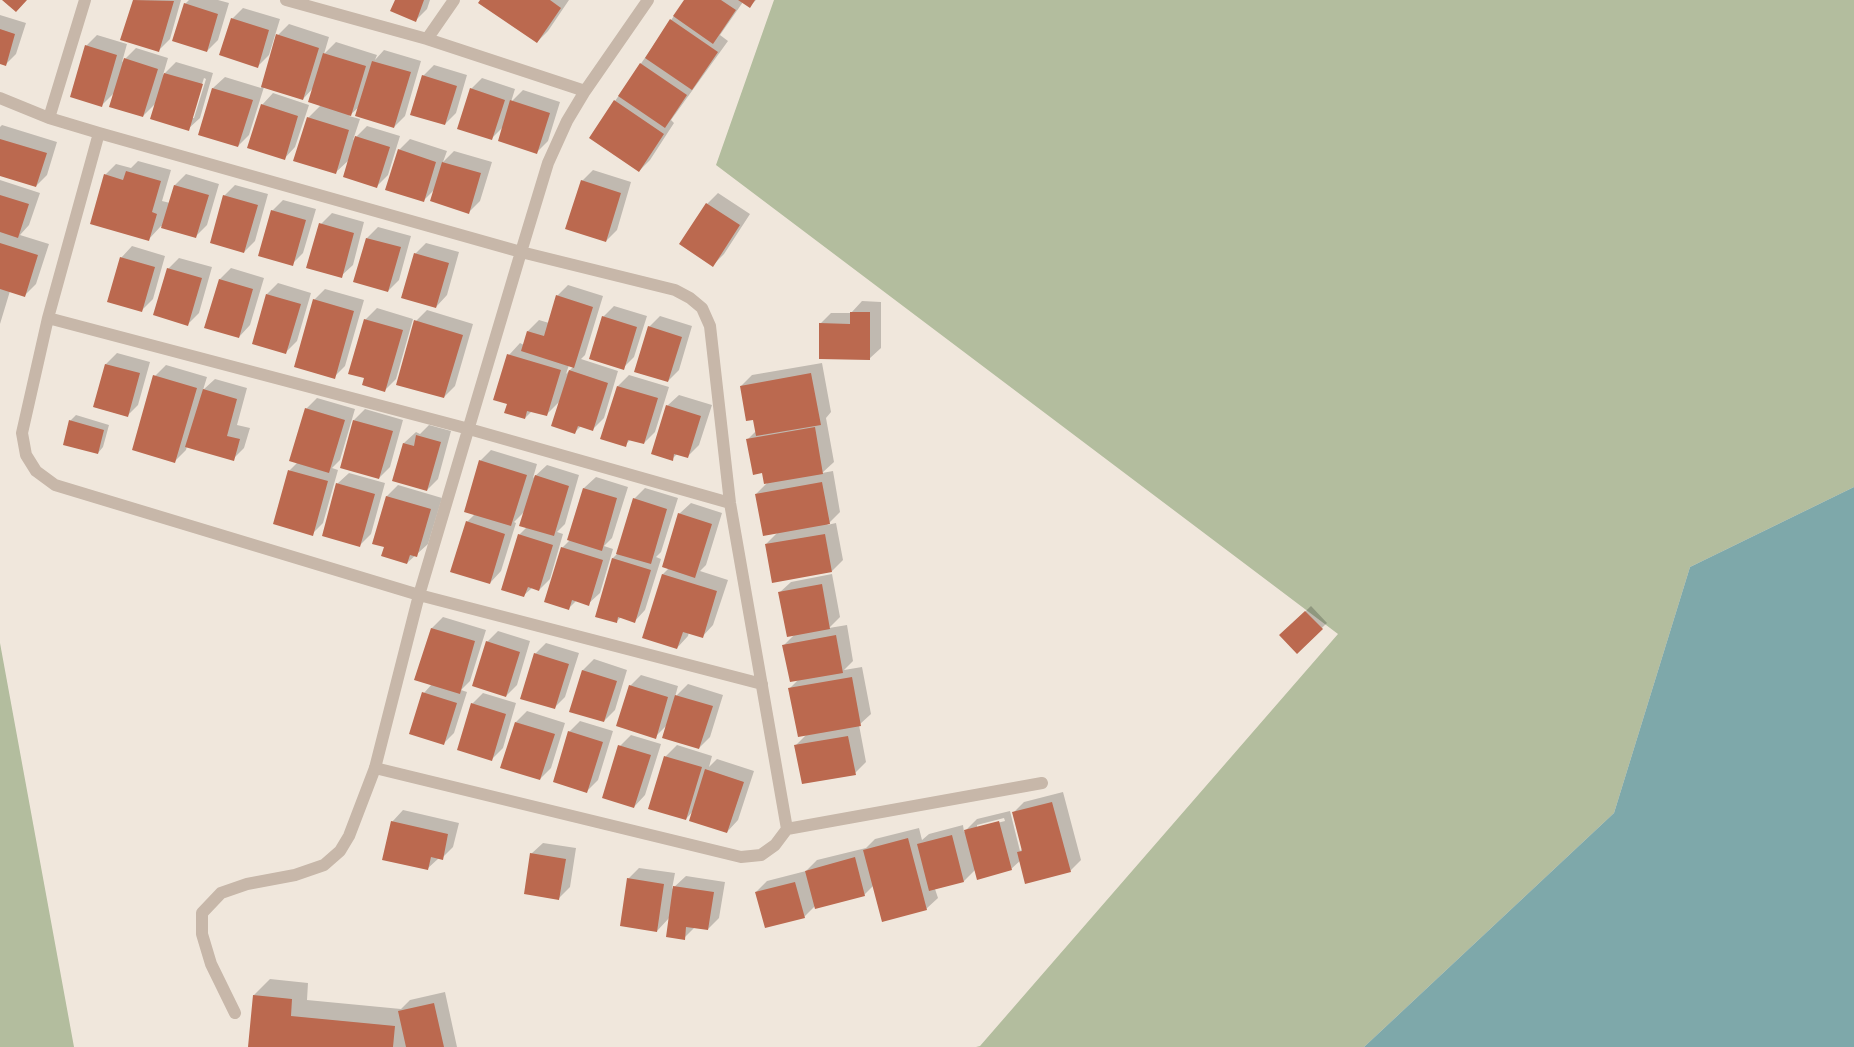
<!DOCTYPE html>
<html>
<head>
<meta charset="utf-8">
<style>
	body { margin:0 }
	canvas { display:block; background:#f0e7dc }
</style>
</head>
<body>
<canvas width="1854" height="1047"></canvas>
<script>
const ctx = document.querySelector('canvas').getContext('2d');
ctx.lineJoin = 'round';
function fillPath(path, color) {
  ctx.fillStyle = color;
  ctx.fill(path, 'evenodd');
}
function poly(rows) {
  const path = new Path2D();
  for (const r of rows) {
    path.moveTo(r[0], r[1]);
    for (let i = 2; i < r.length; i += 2) path.lineTo(r[i], r[i + 1]);
  }
  return path;
}
function strokePath(path, color, width, dash) {
  ctx.strokeStyle = color;
  ctx.lineWidth = width;
  ctx.lineCap = dash ? 'butt' : 'round';
  ctx.setLineDash(dash || []);
  ctx.stroke(path);
}
const green = poly([
	[774,0,1854,0,1854,487,1690,567,1614,813,1364,1047,976,1047,980,1046,1338,634,716,165],
	[0,643,74,1047,0,1047]
]);
const water = poly([
	[1854,487,1854,1047,1364,1047,1614,813,1690,567]
]);
const shadow = poly([
	[134,0,181,0,170,39,159,50,122,39],
	[189,0,218,0,229,3,218,40,207,51,185,4],
	[396,0,430,0,427,9,416,20],
	[482,0,569,0,548,31,537,42],
	[685,0,756,0,749,7,743,2,720,35,728,41,671,120,674,123,650,160,639,171,615,101],
	[243,8,280,19,269,55,258,66,232,19],
	[0,15,26,23,16,54,5,65,0,63],
	[289,24,329,37,324,54,336,42,377,55,375,60,384,50,421,61,405,116,394,127,360,106,349,116,360,119,353,140,367,126,400,136,388,175,377,186,350,159,335,173,308,118,321,105,314,87,303,99,264,87,249,135,238,146,199,134,213,88,225,77,261,88,278,35],
	[97,35,127,44,122,62,136,48,168,58,163,75,176,62,213,73,200,118,188,129,156,103,143,116,115,92,101,106,86,46],
	[204,78,206,79,194,118,191,118],
	[434,65,467,75,456,113,445,124,423,76],
	[482,78,515,89,511,102,523,90,560,102,548,141,537,152,504,126,492,138,471,89],
	[273,93,309,105,295,147,284,159,262,105],
	[2,125,57,142,47,175,36,186,0,175,0,127],
	[410,139,447,151,443,162,454,151,492,162,480,201,469,212,435,189,424,200,399,150],
	[138,161,171,170,162,201,170,203,175,185,186,174,219,184,207,225,196,236,161,226,149,239,105,175,116,164,131,168],
	[593,170,631,182,617,230,606,241,582,181],
	[0,180,40,193,29,225,20,235,49,244,36,284,25,295,10,291,0,324],
	[235,185,268,194,255,241,244,252,224,196],
	[718,193,750,214,724,254,713,265,707,204],
	[283,200,316,209,303,253,292,264,272,211],
	[332,213,364,222,353,265,341,276,321,224],
	[378,227,411,236,399,280,388,291,367,238],
	[426,243,459,252,447,295,436,307,415,254],
	[132,246,165,256,153,299,142,310,121,258],
	[179,258,212,267,199,313,188,324,168,269],
	[231,268,264,278,250,325,239,337,220,279],
	[278,283,311,293,297,341,286,352,267,294],
	[568,285,603,296,585,355,581,359,618,371,604,418,593,429,581,426,575,432,561,400,546,415,532,411,525,418,509,403,509,355,520,343,524,345,528,331,539,320,549,323,557,296],
	[569,365,574,366,566,374],
	[325,289,364,300,345,366,334,377,314,300],
	[862,301,881,302,881,348,869,359,820,324,831,313,851,313],
	[614,306,647,316,634,357,623,368,603,317],
	[377,308,413,319,396,379,385,390,365,377,365,320],
	[427,310,473,324,455,386,444,397,416,321],
	[660,316,692,326,679,370,668,381,649,327],
	[117,353,150,362,138,405,127,416,94,407,106,364],
	[822,363,831,412,826,418,834,462,822,473,833,471,840,512,827,525,836,523,843,560,832,571,766,544,778,532,756,494,768,482,747,440,756,431,754,419,741,386,752,375],
	[166,365,207,377,203,390,215,379,247,388,237,425,250,428,244,448,233,459,187,446,186,450,175,461,155,376],
	[629,375,669,387,655,432,644,443,631,439,625,445,618,386],
	[679,395,712,405,699,445,688,456,678,453,672,459,667,406],
	[317,398,355,409,340,460,332,468,338,470,323,523,312,534,290,470,298,462,306,409],
	[365,409,403,420,390,467,379,478,354,420],
	[76,415,109,425,103,447,98,453,70,421],
	[429,425,451,431,438,479,427,490,394,480,404,443,416,432,420,434],
	[491,450,537,464,533,478,547,465,579,475,565,524,557,532,563,534,550,579,539,590,532,588,524,595,519,535,527,527,525,511,514,522,516,523,501,571,490,583,467,522,475,514,480,461],
	[349,473,385,483,371,534,360,545,337,484],
	[596,477,628,487,612,538,604,546,613,549,600,593,588,604,576,601,569,608,562,548,570,540,584,488],
	[398,485,442,498,428,544,407,563,385,546,374,543,387,496],
	[645,488,678,498,661,552,656,557,661,559,645,610,634,622,621,617,616,622,613,558,617,554,634,499],
	[691,503,722,513,706,565,700,571,728,580,713,625,702,637,689,632,688,636,677,648,644,637,663,574,669,568,679,514],
	[832,574,840,617,829,628,847,625,853,661,844,670,862,667,871,714,859,725,866,762,855,773,796,745,807,734,790,688,799,679,784,645,795,634,779,593,791,582],
	[1311,606,1327,623,1297,652,1281,635],
	[443,617,486,630,470,681,461,690,467,692,454,733,443,744,424,693,432,684,416,679,432,628],
	[498,631,530,641,517,685,506,696,487,642],
	[546,643,579,653,565,697,554,708,535,654],
	[594,659,627,670,615,710,604,721,571,711,583,670],
	[641,675,678,686,675,697,688,684,723,695,710,737,699,748,667,725,655,737,630,686],
	[483,693,516,703,503,748,492,759,472,704],
	[527,711,565,723,551,768,540,779,516,722],
	[580,721,613,731,598,780,587,791,569,732],
	[631,735,661,744,645,795,634,807,620,746],
	[677,745,712,756,709,767,717,759,754,771,738,820,727,832,693,811,686,819,650,808,666,756],
	[1063,792,1081,860,1070,871,1021,860,1011,869,976,869,964,881,935,889,938,898,926,909,873,886,864,895,815,906,804,917,756,892,767,881,806,871,817,860,866,848,875,839,919,828,922,840,929,834,963,825,964,832,977,819,1010,811,1020,851,1023,848,1013,813,1024,802],
	[1004,818,1005,821,977,828,977,825],
	[403,810,459,823,453,847,442,858,439,858,427,869,392,822],
	[543,843,576,848,570,887,559,898,531,854],
	[639,868,675,873,672,889,686,876,725,882,719,918,708,929,695,927,684,938,670,917,657,931,628,879],
	[270,979,308,983,307,1000,401,1009,410,1000,445,992,457,1047,249,1047,254,995]
]);
const building = poly([
	[2,0,27,0,16,12],
	[133,0,174,1,159,52,120,40],
	[395,0,424,0,416,22,390,11],
	[480,0,550,0,561,8,537,43,478,3],
	[684,0,721,0,736,10,713,44,673,16],
	[738,0,755,0,750,8],
	[184,3,218,14,207,52,172,41],
	[231,18,269,30,258,68,219,55],
	[670,19,718,52,692,90,645,58],
	[0,29,15,34,6,66,0,64],
	[276,34,319,48,303,100,261,87],
	[85,45,117,55,102,107,70,97],
	[323,53,366,66,351,116,308,102],
	[124,58,158,69,143,117,109,107],
	[372,61,411,72,394,128,355,116],
	[640,63,687,95,665,128,618,96],
	[164,73,203,84,189,131,150,119],
	[422,75,457,86,445,125,410,115],
	[212,88,253,100,238,147,198,135],
	[470,88,505,100,492,140,457,129],
	[510,100,550,113,537,154,498,141],
	[614,100,664,134,639,172,589,138],
	[261,104,298,116,285,160,247,148],
	[307,117,349,130,336,174,293,161],
	[355,136,390,147,377,188,343,177],
	[0,139,47,153,36,187,0,176],
	[398,149,436,162,424,202,385,190],
	[442,162,481,173,469,214,430,201],
	[126,171,161,181,152,212,157,214,149,241,90,224,104,174,123,180],
	[581,180,621,193,606,242,565,229],
	[174,185,209,195,196,238,161,228],
	[0,195,29,204,18,238,0,232],
	[223,195,258,205,244,253,210,243],
	[706,203,740,225,713,267,679,244],
	[271,210,306,220,293,266,258,256],
	[319,223,354,233,342,278,306,268],
	[366,238,401,247,388,292,353,282],
	[0,243,38,255,25,297,0,289],
	[414,253,449,263,436,308,401,298],
	[120,257,155,267,142,312,107,302],
	[167,268,202,278,188,326,153,315],
	[219,279,253,289,239,338,204,328],
	[266,294,301,304,286,354,252,344],
	[556,295,593,307,574,368,521,351,527,331,544,336],
	[313,299,354,311,335,379,294,367],
	[850,312,870,312,870,360,819,359,819,323,850,324],
	[602,316,637,327,624,370,589,359],
	[364,319,403,330,385,392,362,385,364,378,348,374],
	[414,320,463,335,444,398,396,385],
	[648,326,682,337,668,382,634,372],
	[507,354,561,370,547,416,527,411,525,419,504,413,507,404,493,400],
	[105,364,140,373,128,417,93,407],
	[569,370,608,383,593,431,578,426,575,434,551,426],
	[811,373,821,425,756,436,753,420,746,421,740,386],
	[153,375,197,388,175,463,132,450],
	[617,386,658,398,644,444,628,440,626,447,600,439],
	[203,389,237,399,227,436,240,439,234,461,185,447],
	[666,405,701,416,688,458,674,454,673,461,651,454],
	[305,408,345,420,329,473,289,461],
	[69,420,104,430,98,454,63,445],
	[353,420,393,431,379,479,340,468],
	[815,427,823,474,764,484,762,473,753,475,746,439],
	[416,435,441,442,427,491,392,481,403,443,414,446],
	[479,460,527,475,511,526,464,512],
	[288,470,328,481,313,536,273,524],
	[535,475,569,486,554,536,519,526],
	[822,482,830,524,763,536,755,494],
	[336,483,375,494,360,547,322,536],
	[583,488,617,498,602,551,567,540],
	[386,496,431,509,417,557,410,555,407,564,381,556,384,547,372,544],
	[633,498,667,509,651,564,616,554],
	[678,513,712,524,695,578,662,567],
	[466,521,505,534,490,584,450,572],
	[518,534,553,545,539,591,528,587,524,597,501,590],
	[825,534,832,572,772,583,765,544],
	[561,547,603,560,589,606,572,600,569,610,544,602],
	[612,558,651,570,635,623,618,617,617,623,595,617],
	[662,574,717,591,703,638,683,632,677,649,642,638],
	[822,584,830,629,787,637,778,592],
	[1305,611,1323,629,1297,654,1279,635],
	[431,628,475,641,460,694,414,680],
	[836,635,843,673,790,682,782,645],
	[486,641,520,652,506,697,472,686],
	[534,653,569,664,555,709,520,699],
	[582,670,617,681,604,722,569,712],
	[852,677,861,726,798,737,788,688],
	[629,685,668,697,656,739,616,726],
	[422,692,457,703,444,745,409,734],
	[675,695,713,706,699,749,662,738],
	[471,703,506,714,492,761,457,750],
	[515,722,555,734,540,780,500,768],
	[568,731,603,742,587,793,553,782],
	[848,736,856,775,802,784,794,745],
	[618,745,651,755,634,808,602,798],
	[664,756,702,767,686,820,648,809],
	[705,769,744,782,727,833,689,821],
	[1052,802,1071,872,1025,884,1017,852,1022,851,1012,812],
	[391,821,448,834,443,860,431,857,428,870,382,860],
	[999,821,1012,870,977,880,964,830],
	[952,835,964,882,929,891,917,844],
	[908,838,927,910,882,922,863,850],
	[530,853,566,859,559,900,524,894],
	[855,857,865,896,815,909,805,871],
	[627,878,664,884,657,932,620,926],
	[795,882,805,918,765,928,755,892],
	[673,886,714,892,708,930,686,927,685,940,666,937],
	[253,995,292,999,291,1016,395,1026,393,1047,248,1047],
	[434,1003,444,1047,406,1047,398,1011]
]);
const service = poly([
	[235,1013,211,964,202,934,202,913,221,893,247,884,295,875,324,865,340,851,349,836,375,768]
]);
const minor = poly([
	[286,0,427,39,585,91],
	[427,39,454,0],
	[0,98,49,118,99,133,521,252,675,290,690,298,702,308,710,326,730,503,787,829,775,845,761,855,741,857,375,768,419,595,521,252,548,163,567,121,585,91,648,0],
	[49,118,85,0],
	[99,133,48,318,22,433,26,455,36,471,55,485,419,595,762,684],
	[48,318,469,429,730,503],
	[787,829,1042,783]
]);
fillPath(green, '#b3bd9e');
fillPath(water, '#7ea8aa');
fillPath(shadow, '#0003');
fillPath(building, '#bb694f');
strokePath(service, '#c7b7a9', 12);
strokePath(minor, '#c7b7a9', 12);
</script>
</body>
</html>
